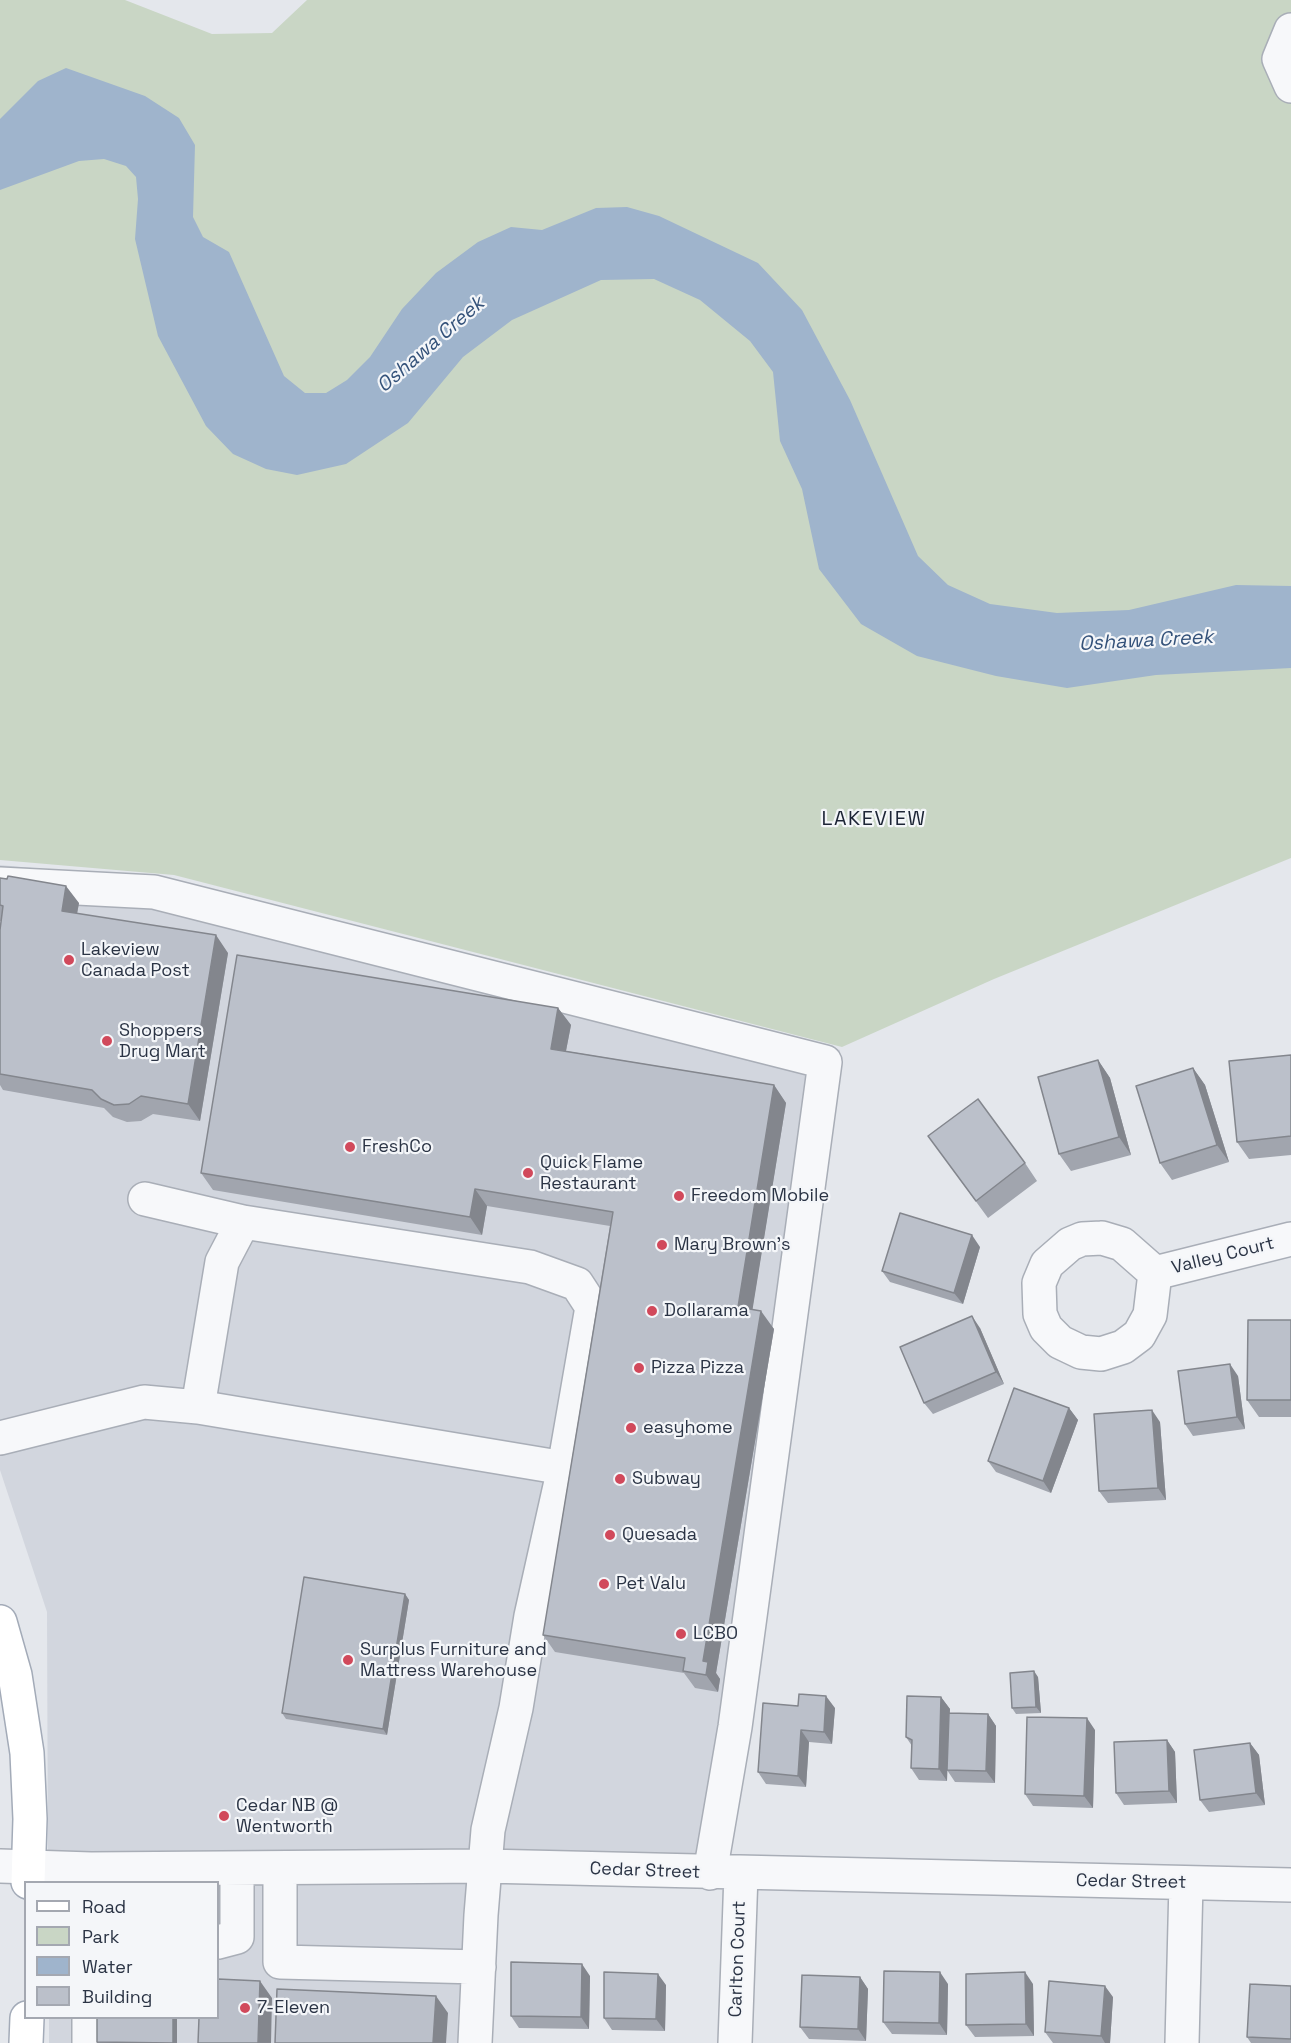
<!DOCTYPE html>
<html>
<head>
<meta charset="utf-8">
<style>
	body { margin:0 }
	#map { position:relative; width:1291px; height:2043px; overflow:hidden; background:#e4e7ec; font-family:"Space Grotesk",sans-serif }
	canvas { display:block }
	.legend { position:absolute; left:24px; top:1881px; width:195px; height:138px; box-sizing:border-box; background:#f4f6f9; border:2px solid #a4a8b1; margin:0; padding:8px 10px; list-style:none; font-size:18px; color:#2b3445 }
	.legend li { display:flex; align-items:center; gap:12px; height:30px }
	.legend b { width:30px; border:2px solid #a4a8b1 }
</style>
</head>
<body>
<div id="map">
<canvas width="1291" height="2043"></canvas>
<ul class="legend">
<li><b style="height:8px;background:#fff"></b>Road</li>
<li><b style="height:16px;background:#c9d6c5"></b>Park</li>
<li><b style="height:16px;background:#9fb4cc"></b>Water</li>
<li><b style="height:16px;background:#bbc0ca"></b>Building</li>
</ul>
</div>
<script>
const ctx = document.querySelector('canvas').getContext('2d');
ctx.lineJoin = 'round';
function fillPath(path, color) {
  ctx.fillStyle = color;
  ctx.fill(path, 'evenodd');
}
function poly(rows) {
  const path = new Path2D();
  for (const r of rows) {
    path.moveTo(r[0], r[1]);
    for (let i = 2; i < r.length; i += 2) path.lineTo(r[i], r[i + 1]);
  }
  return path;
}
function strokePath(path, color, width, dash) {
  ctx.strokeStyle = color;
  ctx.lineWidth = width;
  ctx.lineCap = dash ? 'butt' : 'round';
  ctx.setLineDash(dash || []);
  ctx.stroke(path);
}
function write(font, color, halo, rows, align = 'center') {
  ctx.font = font + ' "Space Grotesk",sans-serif';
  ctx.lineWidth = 4.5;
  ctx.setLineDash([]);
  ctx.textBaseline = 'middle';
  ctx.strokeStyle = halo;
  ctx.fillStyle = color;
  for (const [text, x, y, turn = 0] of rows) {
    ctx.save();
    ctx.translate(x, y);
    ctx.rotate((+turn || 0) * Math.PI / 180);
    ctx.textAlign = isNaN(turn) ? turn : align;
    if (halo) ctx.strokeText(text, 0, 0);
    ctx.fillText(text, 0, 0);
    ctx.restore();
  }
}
const built = poly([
	[0,865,173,881,840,1050,711,1854,497,1856,490,2043,49,2043,49,2018,218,2018,218,1882,48,1882,47,1612,0,1470]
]);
const green = poly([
	[0,0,125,0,212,34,272,33,307,0,1291,0,1291,858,994,979,842,1047,174,875,0,860]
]);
const water = poly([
	[66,68,145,96,179,118,195,145,193,217,203,237,229,252,284,376,305,393,326,393,347,380,370,357,402,309,436,273,478,242,511,227,542,230,596,208,627,207,659,216,758,263,802,310,850,400,918,556,948,585,990,604,1057,613,1129,610,1236,585,1291,586,1291,668,1156,675,1067,688,996,676,917,656,861,624,819,569,802,489,780,441,773,372,750,341,700,300,654,279,601,280,512,320,463,357,408,423,346,464,297,475,266,469,233,454,206,426,158,336,135,239,138,199,136,177,126,166,104,159,79,161,0,190,0,119,38,81]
]);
const minor = poly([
	[1291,30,1279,59,1291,86],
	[0,884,154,892,825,1062,735,1727,710,1873],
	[145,1199,243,1222],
	[1102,1238,1122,1244,1155,1273,1150,1315,1139,1335,1123,1347,1101,1354,1081,1352,1060,1342,1046,1328,1040,1314,1039,1283,1047,1264,1070,1244,1082,1239,1102,1238],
	[1155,1273,1291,1239],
	[198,1407,564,1468],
	[0,1438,144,1402,198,1407,222,1262,243,1222,530,1267,577,1284,592,1307,564,1468,531,1616,516,1708,488,1830,481,1915,475,2043],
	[0,1866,91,1869,485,1866,1291,1885],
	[280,1868,280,1962,479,1967],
	[218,1942,237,1937,237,1868],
	[89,2043,89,2018],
	[735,2043,741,1874],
	[1182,2043,1186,1883]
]);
const major = poly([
	[0,1622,15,1675,27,1753,30,1819,28,1882],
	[26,2043,27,2018]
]);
const wall = poly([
	[0,878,79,903,77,914,228,953,200,1121,153,1114,141,1121,127,1122,113,1117,104,1108,3,1090,0,1085,0,930,1,921,0,921],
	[558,1008,571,1025,566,1051,774,1085,786,1103,752,1310,774,1329,716,1673,720,1679,718,1692,695,1688,684,1673,555,1652,543,1635,610,1226,487,1206,482,1235,213,1190,201,1173],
	[1291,1055,1291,1155,1249,1159,1237,1142],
	[1098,1060,1110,1078,1131,1155,1071,1171,1059,1154],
	[1193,1068,1205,1085,1229,1162,1172,1180,1160,1163],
	[928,1136,1025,1163,1037,1181,988,1218],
	[980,1247,963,1304,890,1282,882,1271],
	[1291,1320,1291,1417,1259,1417,1247,1400],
	[980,1328,1004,1384,933,1414,924,1403],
	[1238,1376,1245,1429,1193,1436,1185,1424],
	[1069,1408,1078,1420,1051,1493,996,1472,988,1461],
	[1160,1422,1166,1500,1108,1503,1099,1491],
	[405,1594,409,1600,387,1735,286,1719,282,1713],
	[1038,1677,1041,1713,1016,1714,1012,1708],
	[941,1697,950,1709,949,1713,988,1714,996,1726,995,1783,955,1782,947,1770,947,1781,919,1780,911,1768,912,1746,906,1737],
	[798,1706,835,1708,832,1744,809,1742,806,1787,766,1784,758,1772],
	[1095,1730,1093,1808,1033,1806,1025,1794],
	[1167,1740,1175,1752,1177,1803,1124,1805,1116,1793],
	[1250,1743,1259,1755,1265,1805,1209,1812,1200,1800],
	[590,1976,589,2029,519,2028,511,2016],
	[860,1977,868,1989,866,2041,809,2039,800,2027],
	[948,1984,947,2035,892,2034,883,2022],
	[1033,1984,1034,2036,975,2037,966,2025],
	[666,1985,665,2031,612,2030,604,2018],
	[1291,1986,1291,2043,1251,2043,1247,2037],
	[1113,1997,1110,2043,1053,2043,1045,2032],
	[97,2018,177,2018,177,2043,97,2043]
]);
const shadedWall = poly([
	[66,886,79,903,74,929,62,911],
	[216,935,228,953,200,1121,188,1104],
	[558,1008,571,1025,563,1066,551,1049],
	[1098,1060,1110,1078,1131,1155,1119,1137],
	[1193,1068,1205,1085,1229,1162,1217,1145],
	[774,1085,786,1103,750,1325,738,1307],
	[475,1189,487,1206,482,1235,470,1217],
	[972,1235,980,1247,963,1304,954,1293],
	[761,1311,774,1329,716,1673,720,1679,718,1692,706,1675,703,1661],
	[972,1316,980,1328,1004,1384,996,1372],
	[1230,1364,1238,1376,1245,1429,1237,1417],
	[1069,1408,1078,1420,1051,1493,1043,1481],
	[1152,1410,1160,1422,1166,1500,1158,1488],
	[405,1594,409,1600,387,1735,383,1729],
	[1034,1671,1038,1677,1041,1713,1036,1707],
	[826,1696,835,1708,832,1744,824,1732],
	[941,1697,950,1709,947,1781,939,1769],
	[988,1714,996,1726,995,1783,986,1771],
	[1087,1718,1095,1730,1093,1808,1084,1796],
	[801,1730,809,1742,806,1787,798,1776],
	[1167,1740,1175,1752,1177,1803,1169,1791],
	[1250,1743,1259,1755,1265,1805,1256,1793],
	[582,1964,590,1976,589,2029,581,2017],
	[940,1972,948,1984,947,2035,939,2023],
	[1025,1972,1033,1984,1034,2036,1026,2024],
	[658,1974,666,1985,665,2031,656,2019],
	[860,1977,868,1989,866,2041,858,2029],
	[260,1981,272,1998,271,2043,258,2043],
	[1105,1986,1113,1997,1110,2043,1105,2043,1101,2036],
	[436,1996,448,2013,446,2043,433,2043],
	[173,2018,177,2018,177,2043,173,2043]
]);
const building = poly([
	[8,876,66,886,62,911,216,935,188,1104,141,1096,129,1104,114,1105,101,1099,92,1090,0,1074,0,930,3,906,0,905,0,878,7,879,8,876],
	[237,955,558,1008,551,1049,774,1085,738,1307,761,1311,703,1661,708,1662,706,1675,683,1671,685,1658,543,1635,613,1212,475,1189,470,1217,201,1173,237,955],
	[1291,1055,1291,1136,1237,1142,1229,1061,1291,1055],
	[1098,1060,1119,1137,1059,1154,1038,1077,1098,1060],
	[1193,1068,1217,1145,1160,1163,1136,1086,1193,1068],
	[978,1099,1025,1163,976,1201,928,1136,978,1099],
	[900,1213,972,1235,954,1293,882,1271,900,1213],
	[972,1316,996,1372,924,1403,900,1347,972,1316],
	[1248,1320,1291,1320,1291,1400,1247,1400,1248,1320],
	[1230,1364,1237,1417,1185,1424,1178,1371,1230,1364],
	[1014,1388,1069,1408,1043,1481,988,1461,1014,1388],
	[1152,1410,1158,1488,1099,1491,1094,1414,1152,1410],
	[304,1577,405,1594,383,1729,282,1713,304,1577],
	[1034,1671,1036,1707,1012,1708,1010,1673,1034,1671],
	[799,1694,826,1696,824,1732,801,1730,798,1776,758,1772,763,1703,798,1706,799,1694],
	[907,1696,941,1697,939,1769,911,1768,912,1740,906,1737,907,1696],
	[949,1713,988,1714,986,1771,947,1770,949,1713],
	[1027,1717,1087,1718,1084,1796,1025,1794,1027,1717],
	[1167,1740,1169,1791,1116,1793,1114,1742,1167,1740],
	[1250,1743,1256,1793,1200,1800,1194,1750,1250,1743],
	[511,1962,582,1964,581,2017,511,2016,511,1962],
	[884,1971,940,1972,939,2023,883,2022,884,1971],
	[604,1972,658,1974,656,2019,604,2018,604,1972],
	[1025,1972,1026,2024,966,2025,966,1974,1025,1972],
	[802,1975,860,1977,858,2029,800,2027,802,1975],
	[218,1979,260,1981,258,2043,198,2043,199,2018,218,2018,218,1979],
	[1049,1981,1105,1986,1101,2036,1045,2032,1049,1981],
	[1250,1984,1291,1986,1291,2039,1247,2037,1250,1984],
	[277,1989,436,1996,433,2043,275,2043,277,1989],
	[97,2018,173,2018,173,2043,97,2042,97,2018]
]);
const markers = [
	[69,960,6,"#d1495b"],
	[107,1041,6,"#d1495b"],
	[350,1147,6,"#d1495b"],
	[528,1173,6,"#d1495b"],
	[679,1196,6,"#d1495b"],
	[662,1245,6,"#d1495b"],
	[652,1311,6,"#d1495b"],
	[639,1368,6,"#d1495b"],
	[631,1428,6,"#d1495b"],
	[620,1479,6,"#d1495b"],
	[610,1535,6,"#d1495b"],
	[604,1584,6,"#d1495b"],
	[681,1634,6,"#d1495b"],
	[348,1660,6,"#d1495b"],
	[224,1816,6,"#d1495b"],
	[245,2008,6,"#d1495b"]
];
const poiNames = [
	["Lakeview",81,950],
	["Canada Post",81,971],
	["Shoppers",119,1031],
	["Drug Mart",119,1052],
	["FreshCo",362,1147],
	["Quick Flame",540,1163],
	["Restaurant",540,1184],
	["Freedom Mobile",691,1196],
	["Mary Brown's",674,1245],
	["Dollarama",664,1311],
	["Pizza Pizza",651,1368],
	["easyhome",643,1428],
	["Subway",632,1479],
	["Quesada",622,1535],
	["Pet Valu",616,1584],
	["LCBO",693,1634],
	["Surplus Furniture and",360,1650],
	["Mattress Warehouse",360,1671],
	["Cedar NB @",236,1806],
	["Wentworth",236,1827],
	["7-Eleven",257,2008]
];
const streetNames = [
	["Valley Court",1223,1256,-14],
	["Cedar Street",645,1871,2],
	["Cedar Street",1131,1882,1],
	["Carlton Court",738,1959,-88]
];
const waterNames = [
	["Oshawa Creek",431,345,-41],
	["Oshawa Creek",1146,641,-3]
];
const neighbourhoodNames = [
	["LAKEVIEW",874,820]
];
fillPath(built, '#d2d6de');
fillPath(green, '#c9d6c5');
fillPath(water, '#9fb4cc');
strokePath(minor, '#a9aeb7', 36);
strokePath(major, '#a3abb8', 36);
strokePath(minor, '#f7f8fa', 33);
strokePath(major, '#fff', 33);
fillPath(wall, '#a1a5ae');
fillPath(shadedWall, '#83868d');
fillPath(building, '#bbc0ca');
strokePath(building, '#83868d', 1.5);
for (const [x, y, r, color] of markers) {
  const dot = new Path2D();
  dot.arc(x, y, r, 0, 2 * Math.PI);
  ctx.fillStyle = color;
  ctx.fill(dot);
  strokePath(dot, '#f4f6f9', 2);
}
write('18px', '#2b3445', '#f4f6f9', poiNames, 'left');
write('18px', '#2b3445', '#f4f6f9', streetNames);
write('italic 20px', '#34527a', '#f4f6f9', waterNames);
ctx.letterSpacing = '1.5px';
write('20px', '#1d2536', '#f4f6f9', neighbourhoodNames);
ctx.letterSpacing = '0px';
</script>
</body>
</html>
